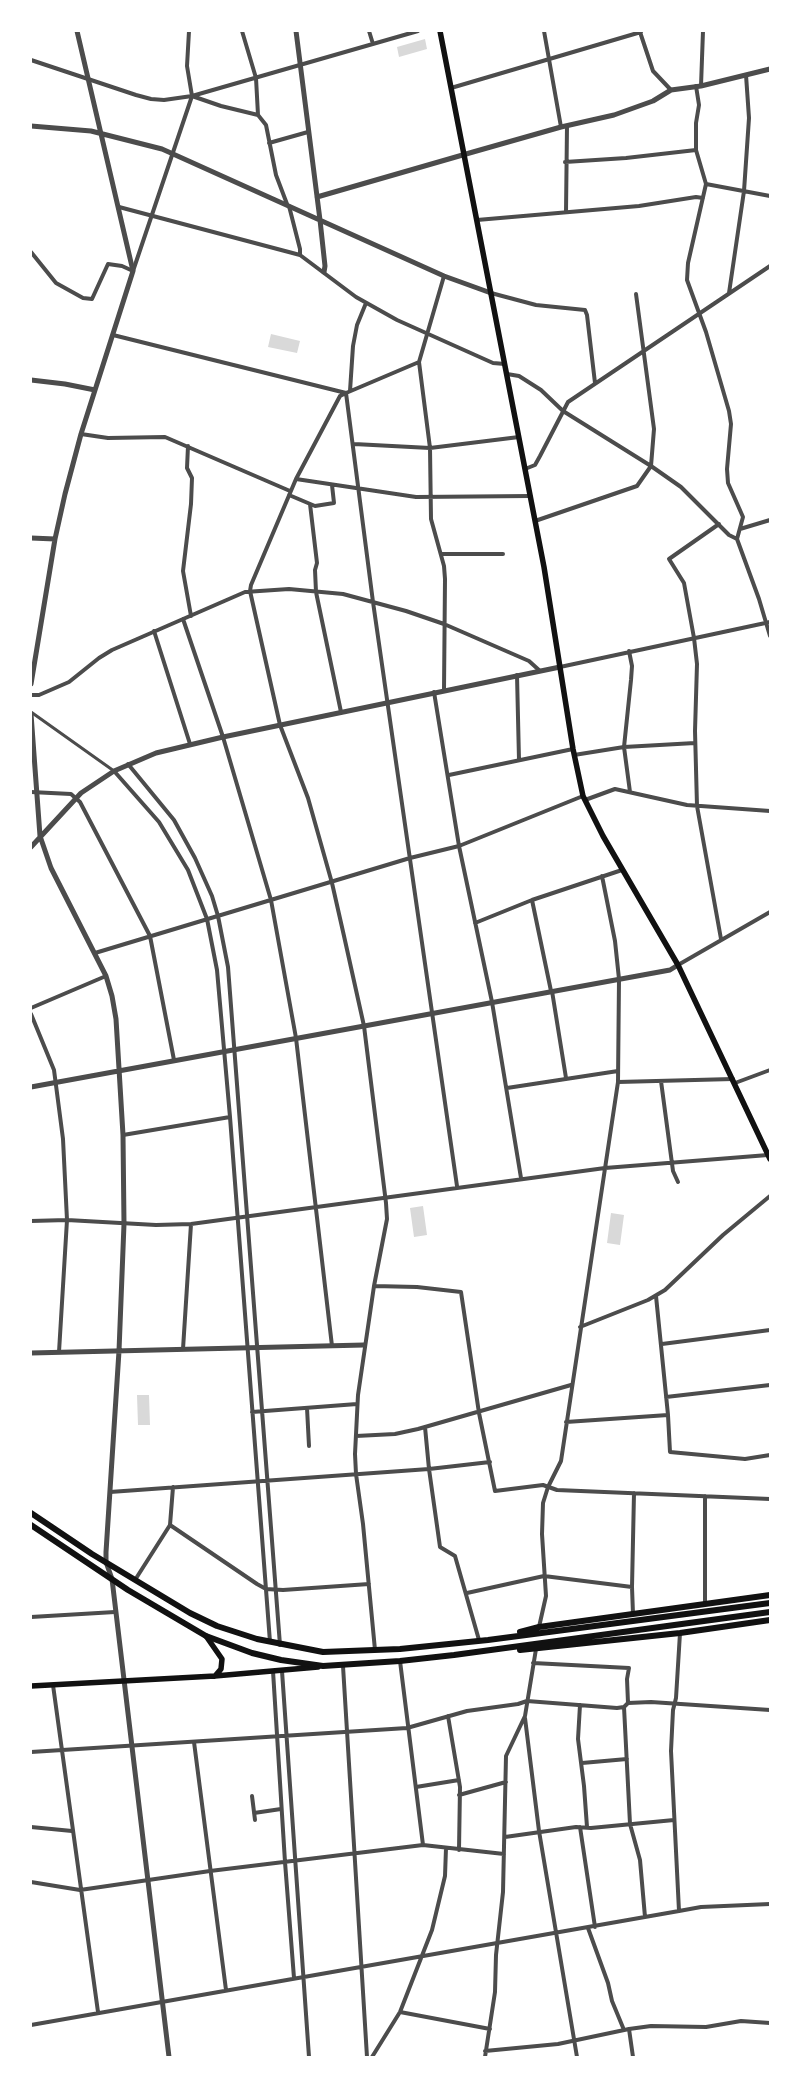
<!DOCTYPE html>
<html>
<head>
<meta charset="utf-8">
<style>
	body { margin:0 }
	#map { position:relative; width:801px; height:2088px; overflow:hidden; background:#fff; font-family:Overpass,sans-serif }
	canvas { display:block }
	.frame { position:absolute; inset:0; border:32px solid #fff; pointer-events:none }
</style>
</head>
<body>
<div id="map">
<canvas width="801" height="2088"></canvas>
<div class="frame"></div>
</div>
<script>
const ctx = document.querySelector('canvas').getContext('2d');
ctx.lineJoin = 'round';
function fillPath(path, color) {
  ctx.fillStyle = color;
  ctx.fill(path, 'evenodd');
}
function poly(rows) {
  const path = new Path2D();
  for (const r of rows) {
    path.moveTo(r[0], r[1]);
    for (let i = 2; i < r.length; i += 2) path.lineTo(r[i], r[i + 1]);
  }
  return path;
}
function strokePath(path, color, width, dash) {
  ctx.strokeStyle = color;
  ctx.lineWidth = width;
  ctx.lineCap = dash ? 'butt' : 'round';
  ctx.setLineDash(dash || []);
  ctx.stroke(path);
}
const water = poly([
	[425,39,427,49,399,57,397,47],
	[271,334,300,341,297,353,268,347],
	[423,1206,427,1235,414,1237,410,1208],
	[611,1213,624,1215,620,1245,607,1243],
	[137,1395,149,1395,150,1425,138,1425]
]);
const pedestrian = poly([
	[31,712,114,771]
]);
const minor = poly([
	[242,31,256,78,258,115,266,125,276,175,287,204],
	[369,31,373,44],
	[544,31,561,127],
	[640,32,653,71,671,90],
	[31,60,136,95,151,99,164,100,192,96,418,31],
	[696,86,699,105,696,123,696,150,706,184,688,263,687,280,706,332,729,411,731,424,727,469,728,483,743,517,737,539],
	[701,86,703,31],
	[451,88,641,32],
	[192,96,221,106,258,115],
	[269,143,308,132],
	[565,162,626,158,696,150],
	[706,184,770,196],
	[289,206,300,249,300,255],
	[119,207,300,255,356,297,397,320,493,363,505,364],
	[566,212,567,126],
	[477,220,639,206,696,197,703,198],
	[31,252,56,283,83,298,92,299,108,264,122,266,133,271,192,96,187,66,189,31],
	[444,276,419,362,430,448,431,519,444,566,445,579,444,690],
	[491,293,536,305,585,310,587,315,595,383],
	[729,293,744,191,749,118,746,75],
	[113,335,346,393,419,362],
	[507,374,519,376,541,390,563,411,651,466,681,487,729,535,737,539,759,599,770,636],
	[350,391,353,346,357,325,366,303],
	[81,434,108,438,165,437,290,491],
	[354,444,430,448,519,437],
	[188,446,187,468,192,478,191,504,183,571,191,616],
	[525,469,535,465,540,456,568,402,770,266],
	[296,479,416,497,530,496],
	[289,495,315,506,334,503,332,485],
	[310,504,317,563,315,570,316,592,341,712],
	[535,521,637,486,651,466,654,429,636,294],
	[719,524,669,559,684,583,694,638,697,664,695,731,697,806,721,939],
	[740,529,770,520],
	[441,554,503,554],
	[183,619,223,737,271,900,296,1038,332,1346],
	[154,631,190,744],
	[629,651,632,666,631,680,624,747,630,792],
	[560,667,770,622],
	[517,675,519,760],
	[434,692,459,846,492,1002,521,1178],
	[31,695,39,695,69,682,99,658,112,650,245,592,289,589,343,594,406,611,444,624,529,661,540,671],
	[574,755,624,747,695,743],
	[128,764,174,820,195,858,212,896,218,916,228,967,280,1645],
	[114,771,159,822,188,870,207,919,217,970,230,1117,270,1642],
	[449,775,573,749],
	[31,792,71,794,80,802,150,936,174,1060],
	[585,800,615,789,687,805,770,811],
	[532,900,551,991],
	[475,923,532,900,622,870],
	[95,953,410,858,459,846,583,796],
	[678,965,770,912],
	[552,991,566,1078],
	[31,1008,106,976],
	[31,1014,54,1070,63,1139,67,1220,59,1352],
	[661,1081,673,1171,678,1182],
	[618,1082,733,1079],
	[735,1083,770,1070],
	[507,1088,618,1071],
	[123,1135,230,1117],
	[31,1221,67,1220,156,1225,191,1224,605,1168,768,1155],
	[374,1286,417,1287,461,1292,479,1413,495,1491,543,1485,557,1490,770,1499],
	[580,1327,648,1300,665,1290,723,1235,770,1196],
	[662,1344,770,1330],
	[183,1349,191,1224],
	[666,1397,770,1385],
	[307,1408,309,1446],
	[252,1412,357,1404],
	[668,1415,670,1452,745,1459,770,1455],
	[566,1422,668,1415,656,1296],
	[356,1436,395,1434,418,1429,571,1385],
	[110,1492,429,1469,425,1427],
	[705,1496,705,1603],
	[170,1525,257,1584,266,1589,283,1590,369,1584],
	[135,1580,170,1525,173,1487],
	[467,1593,544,1576,632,1587],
	[633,1614,632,1587,634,1493],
	[31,1617,115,1612],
	[539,1627,546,1596,542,1534,543,1503,548,1487,561,1461,618,1082,619,979,615,941,602,876],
	[479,1640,455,1556,440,1547,429,1469,490,1462],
	[375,1650,363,1524,356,1474,355,1454,358,1395,374,1286,387,1219,386,1203,364,1026,344,936,332,883,308,798,280,725,250,591,251,585,296,479,340,396,346,393,373,602,457,1186],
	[400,1661,423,1845],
	[533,1663,629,1668,627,1679,628,1703],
	[343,1666,367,2057],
	[273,1671,285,1862,294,1978],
	[282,1671,309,2057],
	[53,1685,98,2012],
	[580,1705,578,1739,584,1786,587,1827],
	[624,1707,630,1824,640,1860,645,1917],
	[448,1716,460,1787,459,1850],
	[525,1718,539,1831,577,2057],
	[194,1742,226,1990],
	[31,1752,407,1728,467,1711,518,1704,527,1701,617,1708,624,1707,628,1703,651,1702,770,1710],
	[582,1763,627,1759],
	[416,1787,459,1780],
	[459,1795,506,1782],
	[252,1796,255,1820],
	[254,1813,281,1809],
	[31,1827,72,1831],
	[580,1827,595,1927],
	[505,1837,576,1827,591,1828,674,1820],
	[31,1882,80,1890,210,1871,423,1845,504,1854],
	[679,1911,671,1751,673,1710,676,1698,680,1633],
	[588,1928,608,1983,612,2001,624,2030],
	[400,2012,490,2029],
	[31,2025,679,1911,701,1907,770,1904],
	[629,2029,633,2057],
	[485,2051,558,2044,629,2029,651,2026,706,2027,741,2021,770,2023],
	[372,2057,400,2012,432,1930,445,1876,446,1848],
	[485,2057,495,1992,496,1955,503,1892,506,1756,525,1716,536,1649]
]);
const tertiary = poly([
	[296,31,320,220,325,266,324,272],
	[31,126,91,131,162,149,444,276,491,293],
	[317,197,473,152,561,127,614,115,653,101,671,90,701,86,770,69],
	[31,380,65,384,95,390],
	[31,538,55,539],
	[31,684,55,539,65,494,81,434,133,271,77,31],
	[31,714,40,836,51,868,106,976,112,996,116,1019,123,1135,124,1224,119,1351,106,1552,106,1562,112,1579,169,2057],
	[31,847,81,793,114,771,156,753,223,737,560,667],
	[31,1087,670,970,678,965],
	[31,1353,364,1345]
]);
const secondary = poly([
	[440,31,544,567,573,749,583,796,603,836,678,965,770,1159],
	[206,1636,222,1659,221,1669,215,1676],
	[31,1686,215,1676,318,1667]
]);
const primary = poly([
	[31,1513,92,1554,190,1613,217,1626,257,1639,323,1652,400,1649,488,1640,770,1603],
	[31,1525,128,1590,206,1636,252,1653,281,1660,323,1666,400,1661,454,1655,770,1612],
	[520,1632,539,1627,770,1595],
	[520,1650,680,1633,770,1620]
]);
fillPath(water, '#d9d9d9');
strokePath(pedestrian, '#4c4c4c', 3);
strokePath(minor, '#4c4c4c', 4);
strokePath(tertiary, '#4c4c4c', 5);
strokePath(secondary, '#111', 5.5);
strokePath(primary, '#111', 6);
</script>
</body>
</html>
